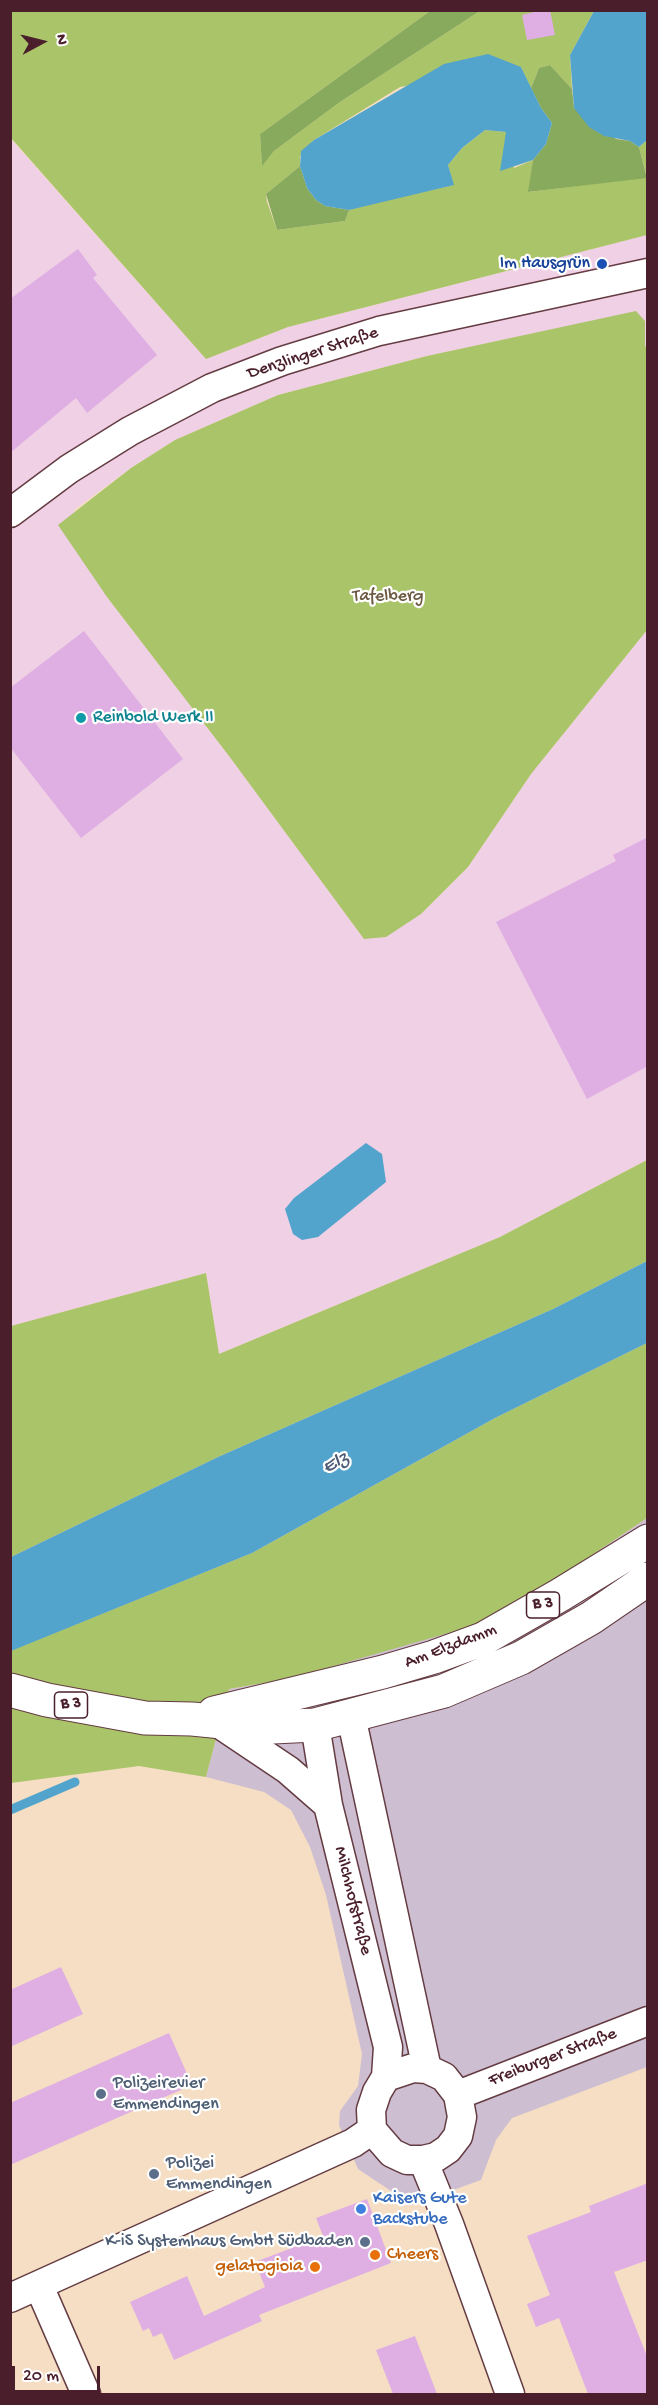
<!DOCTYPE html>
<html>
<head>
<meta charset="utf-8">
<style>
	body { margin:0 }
	#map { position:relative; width:658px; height:2405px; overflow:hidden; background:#f5dec3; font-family:"Gochi Hand",sans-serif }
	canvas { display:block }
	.frame { position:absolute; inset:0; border:12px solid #4a1f2b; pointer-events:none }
	.north { position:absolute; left:12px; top:12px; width:60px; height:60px; -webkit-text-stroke:4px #fff; paint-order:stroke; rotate:83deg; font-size:16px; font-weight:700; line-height:24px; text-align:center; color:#4a1f2b }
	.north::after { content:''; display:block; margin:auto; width:21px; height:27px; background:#4a1f2b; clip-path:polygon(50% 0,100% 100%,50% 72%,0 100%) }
	.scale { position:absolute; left:12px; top:2366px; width:88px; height:27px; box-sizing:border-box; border:3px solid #4a1f2b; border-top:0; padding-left:8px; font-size:18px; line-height:21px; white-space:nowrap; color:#4a1f2b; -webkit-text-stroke:4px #fff; paint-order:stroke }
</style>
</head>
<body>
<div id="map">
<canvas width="658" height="2405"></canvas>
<div class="frame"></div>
<div class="north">N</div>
<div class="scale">20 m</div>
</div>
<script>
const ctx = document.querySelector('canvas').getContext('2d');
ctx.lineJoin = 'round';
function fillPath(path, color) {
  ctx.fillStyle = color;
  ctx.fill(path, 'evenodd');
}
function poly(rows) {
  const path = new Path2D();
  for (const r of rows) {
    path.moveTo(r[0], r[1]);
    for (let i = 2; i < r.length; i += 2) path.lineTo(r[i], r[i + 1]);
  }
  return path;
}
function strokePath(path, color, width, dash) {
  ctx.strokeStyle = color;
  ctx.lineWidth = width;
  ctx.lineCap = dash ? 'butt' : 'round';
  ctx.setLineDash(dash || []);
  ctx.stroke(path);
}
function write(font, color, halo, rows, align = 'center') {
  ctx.font = font + ' "Gochi Hand",sans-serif';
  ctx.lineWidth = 4.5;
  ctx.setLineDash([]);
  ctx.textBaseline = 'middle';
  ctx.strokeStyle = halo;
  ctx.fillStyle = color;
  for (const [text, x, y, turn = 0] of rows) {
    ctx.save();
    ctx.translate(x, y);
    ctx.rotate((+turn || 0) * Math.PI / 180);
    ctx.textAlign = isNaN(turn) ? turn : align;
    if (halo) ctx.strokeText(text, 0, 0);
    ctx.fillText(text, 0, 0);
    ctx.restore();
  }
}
const built = poly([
	[10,138,206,359,288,327,647,235,647,354,645,345,645,321,583,323,427,356,278,395,175,440,131,468,74,510,107,597,229,756,364,939,421,914,468,867,531,774,647,630,647,1160,500,1237,219,1354,206,1273,11,1326]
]);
const industrial = poly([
	[647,1518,647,2067,512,2118,496,2140,481,2180,412,2205,358,2169,339,2125,340,2111,358,2086,362,2054,326,1895,310,1847,291,1810,264,1792,206,1777,229,1689,292,1678,525,1600]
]);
const green = poly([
	[10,11,430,11,260,134,262,165,274,151,340,102,480,11,594,11,570,55,572,89,550,65,539,68,531,88,521,67,400,87,314,140,300,156,300,166,266,194,267,202,277,230,345,221,349,210,366,205,453,185,448,165,462,148,485,130,506,132,514,168,533,160,529,192,647,177,639,147,647,140,647,235,288,327,206,359,11,138],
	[636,311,645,321,645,345,648,354,647,630,531,774,468,867,421,914,386,937,364,939,229,756,107,597,58,525,131,468,175,440,278,395,427,356],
	[647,1160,647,1261,553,1309,218,1457,11,1557,11,1326,206,1273,219,1354,500,1237],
	[647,1343,647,1518,525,1600,466,1628,292,1678,229,1689,206,1777,139,1766,11,1783,10,1651,252,1553,495,1418]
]);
const forest = poly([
	[430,11,480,11,340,102,274,151,262,166,260,134],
	[550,65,572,89,574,108,616,139,630,141,639,147,647,178,528,192,533,160,546,144,552,123,541,108,531,88,539,68],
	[300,166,307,188,316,200,325,206,349,210,345,221,277,230,266,194]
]);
const water = poly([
	[594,11,647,11,647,140,639,147,630,141,604,136,589,127,574,108,570,55],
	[488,54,521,67,541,108,552,123,546,144,533,160,500,171,506,132,485,130,462,148,448,165,454,185,349,210,325,206,316,200,307,188,300,166,301,151,314,140,444,64],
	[366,1143,382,1154,386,1182,318,1237,302,1240,293,1234,285,1209,294,1198],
	[647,1261,647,1343,495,1418,252,1553,11,1651,11,1557,218,1457,553,1309]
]);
const stream = poly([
	[10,1810,75,1782]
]);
const building = poly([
	[542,10,550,10,555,35,527,40,522,15],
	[78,249,97,275,93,278,157,355,87,413,76,398,10,453,10,299],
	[84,631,183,759,81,838,10,747,10,688],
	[648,837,648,1066,587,1099,496,922,616,861,613,855],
	[61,1967,83,2014,10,2047,10,1990],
	[169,2033,192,2085,10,2165,10,2103],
	[648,2183,648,2260,614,2272,648,2359,648,2394,588,2394,559,2318,536,2327,527,2304,550,2295,527,2236,591,2212,589,2206],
	[367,2199,391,2263,259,2315,262,2321,174,2360,162,2333,153,2337,149,2328,143,2331,130,2302,187,2276,204,2316,265,2287,255,2262,323,2236,316,2218],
	[415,2336,437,2394,393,2394,376,2350]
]);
const minor = poly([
	[10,513,69,469,130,431,212,388,282,361,379,331,648,273],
	[351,1716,427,2069],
	[218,1723,288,1770,328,1805],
	[315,1725,328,1805,388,2047,386,2077,377,2092,371,2110,372,2130,392,2153,407,2160,423,2160,436,2157,448,2149,458,2136,462,2117,458,2095,444,2077,427,2069,413,2068,386,2077],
	[458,2095,648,2021],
	[423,2160,449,2224,510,2394],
	[39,2286,86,2394],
	[10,2298,353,2143,372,2130]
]);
const primary = poly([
	[10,1690,47,1700,145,1718,192,1719,273,1727,315,1725,444,1691,521,1658,591,1618,648,1579],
	[214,1713,383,1672,434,1657,483,1639,560,1595,648,1541]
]);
const markers = [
	[602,264,6,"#1a4fb4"],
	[81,718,6,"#0f9aa8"],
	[101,2094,6,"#5c6f8a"],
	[154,2174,6,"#5c6f8a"],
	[361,2209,6,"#3f7fe0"],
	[365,2242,6,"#5c6f8a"],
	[375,2255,6,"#e8710a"],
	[315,2267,6,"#e8710a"]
];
const shields = [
	[543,1605,33],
	[71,1705,33]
];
const shieldNames = [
	["B 3",543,1605],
	["B 3",71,1705]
];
const transitNames = [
	["Im Hausgrün",590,264]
];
const streetNames = [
	["Denzlinger Straße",313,354,-18],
	["Am Elzdamm",451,1647,-21],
	["Milchhofstraße",352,1901,76],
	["Freiburger Straße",553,2058,-21]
];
const parkNames = [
	["Tafelberg",388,597]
];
const cultureNames = [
	["Reinbold Werk II",93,718]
];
const serviceNames = [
	["Polizeirevier",113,2084],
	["Emmendingen",113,2105],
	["Polizei",166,2164],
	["Emmendingen",166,2185],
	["K-iS Systemhaus GmbH Südbaden",353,2242,"right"]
];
const shopNames = [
	["Kaisers Gute",373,2199],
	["Backstube",373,2220]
];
const foodNames = [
	["Cheers",387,2255],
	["gelatogioia",303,2267,"right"]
];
const waterNames = [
	["Elz",336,1464,-26]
];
fillPath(built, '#f0d0e5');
fillPath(industrial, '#cebed2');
fillPath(green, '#aac469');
fillPath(forest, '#87aa5d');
fillPath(water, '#52a4cd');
strokePath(stream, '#52a4cd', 9);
fillPath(building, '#dfafe3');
strokePath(minor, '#643c42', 31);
strokePath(primary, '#643c42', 35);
strokePath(minor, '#fff', 28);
strokePath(primary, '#fff', 33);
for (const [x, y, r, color] of markers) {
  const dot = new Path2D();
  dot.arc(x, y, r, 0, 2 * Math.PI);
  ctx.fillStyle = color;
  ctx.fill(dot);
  strokePath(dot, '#fff', 2);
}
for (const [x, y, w] of shields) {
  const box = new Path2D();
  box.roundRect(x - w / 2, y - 13, w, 26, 4.5);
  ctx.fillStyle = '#fff';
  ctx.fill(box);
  strokePath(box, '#4a1f2b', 1.5);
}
write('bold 16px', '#4a1f2b', null, shieldNames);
write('18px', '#164399', '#fff', transitNames, 'right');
write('18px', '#4a1f2b', '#fff', streetNames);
write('18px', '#6c5941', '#fff', parkNames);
write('18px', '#0d838f', '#fff', cultureNames, 'left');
write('18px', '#4e5e75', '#fff', serviceNames, 'left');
write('18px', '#366cbe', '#fff', shopNames, 'left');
write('18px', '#c56008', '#fff', foodNames, 'left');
write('italic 20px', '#4e5b74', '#fff', waterNames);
</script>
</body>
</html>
